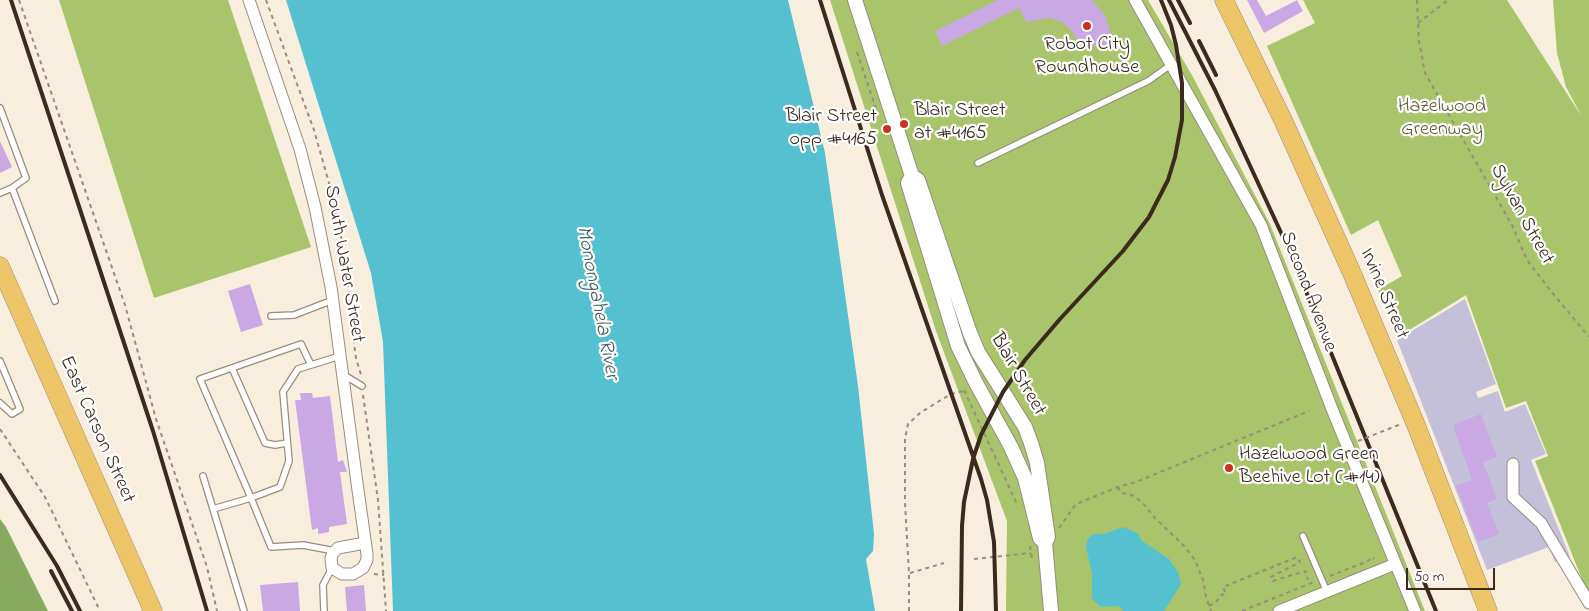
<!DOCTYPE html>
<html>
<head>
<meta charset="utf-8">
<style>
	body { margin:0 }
	#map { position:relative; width:1589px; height:611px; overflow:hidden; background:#f8eedd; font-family:"Indie Flower",sans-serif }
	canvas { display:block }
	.scale { position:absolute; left:1406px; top:568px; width:89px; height:22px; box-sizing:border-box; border:2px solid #3b2a1e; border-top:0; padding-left:6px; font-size:15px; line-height:18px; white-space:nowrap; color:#3b2a1e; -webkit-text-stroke:4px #fff; paint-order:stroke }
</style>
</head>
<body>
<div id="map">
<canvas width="1589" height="611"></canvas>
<div class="scale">50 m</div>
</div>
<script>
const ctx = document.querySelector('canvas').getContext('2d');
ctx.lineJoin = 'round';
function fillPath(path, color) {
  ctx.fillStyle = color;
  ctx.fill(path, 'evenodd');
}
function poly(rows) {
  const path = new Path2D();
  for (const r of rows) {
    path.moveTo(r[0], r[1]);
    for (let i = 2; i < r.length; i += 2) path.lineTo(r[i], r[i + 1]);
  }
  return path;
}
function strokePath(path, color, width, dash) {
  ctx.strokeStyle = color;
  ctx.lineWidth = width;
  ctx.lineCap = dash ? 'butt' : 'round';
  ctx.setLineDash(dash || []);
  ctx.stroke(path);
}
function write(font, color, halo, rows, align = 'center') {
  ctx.font = font + ' "Indie Flower",sans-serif';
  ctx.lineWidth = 4.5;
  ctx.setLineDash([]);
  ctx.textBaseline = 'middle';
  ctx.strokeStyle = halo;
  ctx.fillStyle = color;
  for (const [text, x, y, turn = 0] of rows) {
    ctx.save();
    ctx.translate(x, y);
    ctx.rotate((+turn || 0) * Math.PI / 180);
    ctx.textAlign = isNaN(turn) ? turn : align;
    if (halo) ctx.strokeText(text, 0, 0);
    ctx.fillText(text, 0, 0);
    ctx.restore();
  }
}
const industrial = poly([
	[1465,299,1496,384,1476,392,1478,398,1498,391,1505,412,1525,404,1546,454,1531,460,1570,557,1555,562,1549,547,1487,570,1397,340]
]);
const green = poly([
	[59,0,228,0,311,247,154,298],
	[830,0,1148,0,1193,77,1270,224,1425,611,1006,611,1007,521,936,331],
	[1303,0,1507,0,1582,117,1566,87,1557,53,1553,0,1589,0,1589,597,1535,461,1548,456,1526,401,1506,408,1466,295,1398,337,1378,290,1402,276,1378,220,1351,235,1267,46,1315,23]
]);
const forest = poly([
	[0,519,6,527,48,611,0,611]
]);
const water = poly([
	[286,0,788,0,825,153,858,386,874,534,873,551,866,559,875,611,393,611,383,342,371,273],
	[1123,527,1137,533,1142,541,1169,559,1178,572,1181,584,1164,611,1124,611,1118,606,1101,607,1092,599,1092,573,1086,547,1088,538,1094,534,1104,534]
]);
const building = poly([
	[998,0,1092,0,1105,15,1114,44,1081,47,1071,30,1062,22,1048,18,1026,22,1019,8,942,46,935,31],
	[1247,0,1257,0,1266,16,1297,0,1303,11,1264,33],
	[0,141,12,167,0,173],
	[250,284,263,325,241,332,228,291],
	[300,393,312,393,313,398,330,396,338,462,343,460,347,472,340,472,347,524,329,527,329,532,318,534,318,528,312,530,295,400,301,400],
	[1481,414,1497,457,1483,462,1497,499,1487,503,1499,534,1478,542,1456,486,1472,480,1453,425],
	[298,582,300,611,263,611,260,585],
	[364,585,366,611,347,611,345,587]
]);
const path = poly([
	[19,0,125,305,156,419,207,567,217,611],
	[266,0,314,130,329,183,344,250,348,272,353,336,356,358,361,375],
	[1417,0,1419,41,1425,73,1512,225,1527,260,1550,290,1589,337],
	[1418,23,1448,0],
	[857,52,876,109],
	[964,390,1017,504],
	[363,395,378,500,386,611],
	[0,429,45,497,100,611],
	[1118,487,1121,493,1130,494,1142,502,1155,518,1184,546,1195,560,1203,580,1206,597,1211,611],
	[1059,528,1076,504,1118,487,1136,482,1309,411],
	[1030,546,1032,559],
	[974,559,1031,553],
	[910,573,944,563],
	[374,574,384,575],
	[1330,576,1368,561,1373,557,1374,559],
	[1209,606,1217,601,1221,595,1226,594,1223,587,1297,557,1300,562,1271,577,1273,581,1305,571,1308,580],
	[909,611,909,573,905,503,905,439,908,424,920,413,936,403,951,394,964,391],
	[1242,611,1314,582]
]);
const service = poly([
	[0,108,26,178,12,188],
	[978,163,1148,81,1172,64],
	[0,193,12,188,55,301],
	[271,316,294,315,333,300],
	[0,361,20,409,12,414,0,403],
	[232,368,265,443,275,445,287,443],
	[344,375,362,386],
	[203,476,244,611],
	[213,509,251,498,200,379,301,344,311,365],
	[1303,536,1327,592],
	[335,551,303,545,271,547,251,498,280,487,289,461,283,392,298,369,340,356],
	[324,611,323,585,332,568]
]);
const minor = poly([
	[249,0,300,149,315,207,331,287,357,483,367,554,367,560,363,568,353,574,342,574,332,568,331,558,333,553,338,548,365,543],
	[1135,0,1261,225,1334,414,1415,611],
	[1513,464,1513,497,1541,523,1589,603],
	[1279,611,1395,564]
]);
const tertiary = poly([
	[855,0,912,176,918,180,970,333,978,352,1025,427,1031,443,1037,463,1048,537,1045,543,1051,611],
	[912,176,908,183,958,346,976,383,1011,447,1025,478,1040,538,1043,541]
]);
const primary = poly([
	[1224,0,1283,120,1351,271,1416,425,1488,611],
	[0,266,153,611]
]);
const rail = poly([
	[11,0,153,431,207,611],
	[820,0,882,195,981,479,987,500,994,542,996,611],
	[1169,0,1215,90,1290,252,1436,611],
	[1178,0,1190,23],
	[1199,41,1216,75],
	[0,475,57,566,80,611],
	[51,571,72,611],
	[961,611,962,526,964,502,973,459,981,435,1003,392,1025,360,1060,319,1123,251,1149,217,1168,180,1175,157,1182,120,1182,83,1176,45,1171,25,1161,0]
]);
const pathBridge = poly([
	[1358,441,1401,424]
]);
const markers = [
	[1087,26,5,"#c8321e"],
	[904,124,5,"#c8321e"],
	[887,129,5,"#c8321e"],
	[1229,468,5,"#c8321e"]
];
const poiNames = [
	["Robot City",1087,46,"center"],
	["Roundhouse",1087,69,"center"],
	["Blair Street",914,112],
	["at #4165",914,135],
	["Blair Street",877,118,"right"],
	["opp #4165",877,141,"right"],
	["Hazelwood Green",1239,456],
	["Beehive Lot (#14)",1239,479]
];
const parkNames = [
	["Hazelwood",1442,108],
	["Greenway",1442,131]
];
const streetNames = [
	["Sylvan Street",1521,215,61],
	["South Water Street",343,264,80],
	["Second Avenue",1307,292,69],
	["Irvine Street",1383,294,67],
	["Blair Street",1017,375,60],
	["East Carson Street",96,430,66]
];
const waterNames = [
	["Monongahela River",596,303,79]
];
fillPath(industrial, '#c5c0da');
fillPath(green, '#a9c46b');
fillPath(forest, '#86aa5f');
fillPath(water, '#55c0d0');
fillPath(building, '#caa8e3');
strokePath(service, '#9a8c7e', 8);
strokePath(minor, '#9a8c7e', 13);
strokePath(tertiary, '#9a8c7e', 16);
strokePath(primary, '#9a8c7e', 19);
strokePath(path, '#9a8c7e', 2, [4, 4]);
strokePath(service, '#fff', 5.5);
strokePath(minor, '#fff', 11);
strokePath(tertiary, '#fff', 14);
strokePath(primary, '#eec569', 18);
strokePath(rail, '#3b2a1e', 4);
strokePath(pathBridge, '#9a8c7e', 2, [4, 4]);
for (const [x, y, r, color] of markers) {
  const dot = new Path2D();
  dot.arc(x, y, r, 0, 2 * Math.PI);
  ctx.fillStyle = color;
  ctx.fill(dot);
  strokePath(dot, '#fff', 2);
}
write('20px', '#3b2a1e', '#fff', poiNames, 'left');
write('20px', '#5c5835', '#fff', parkNames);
write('20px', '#3b2a1e', '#fff', streetNames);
write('italic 21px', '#445e5c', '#fff', waterNames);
</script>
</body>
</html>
